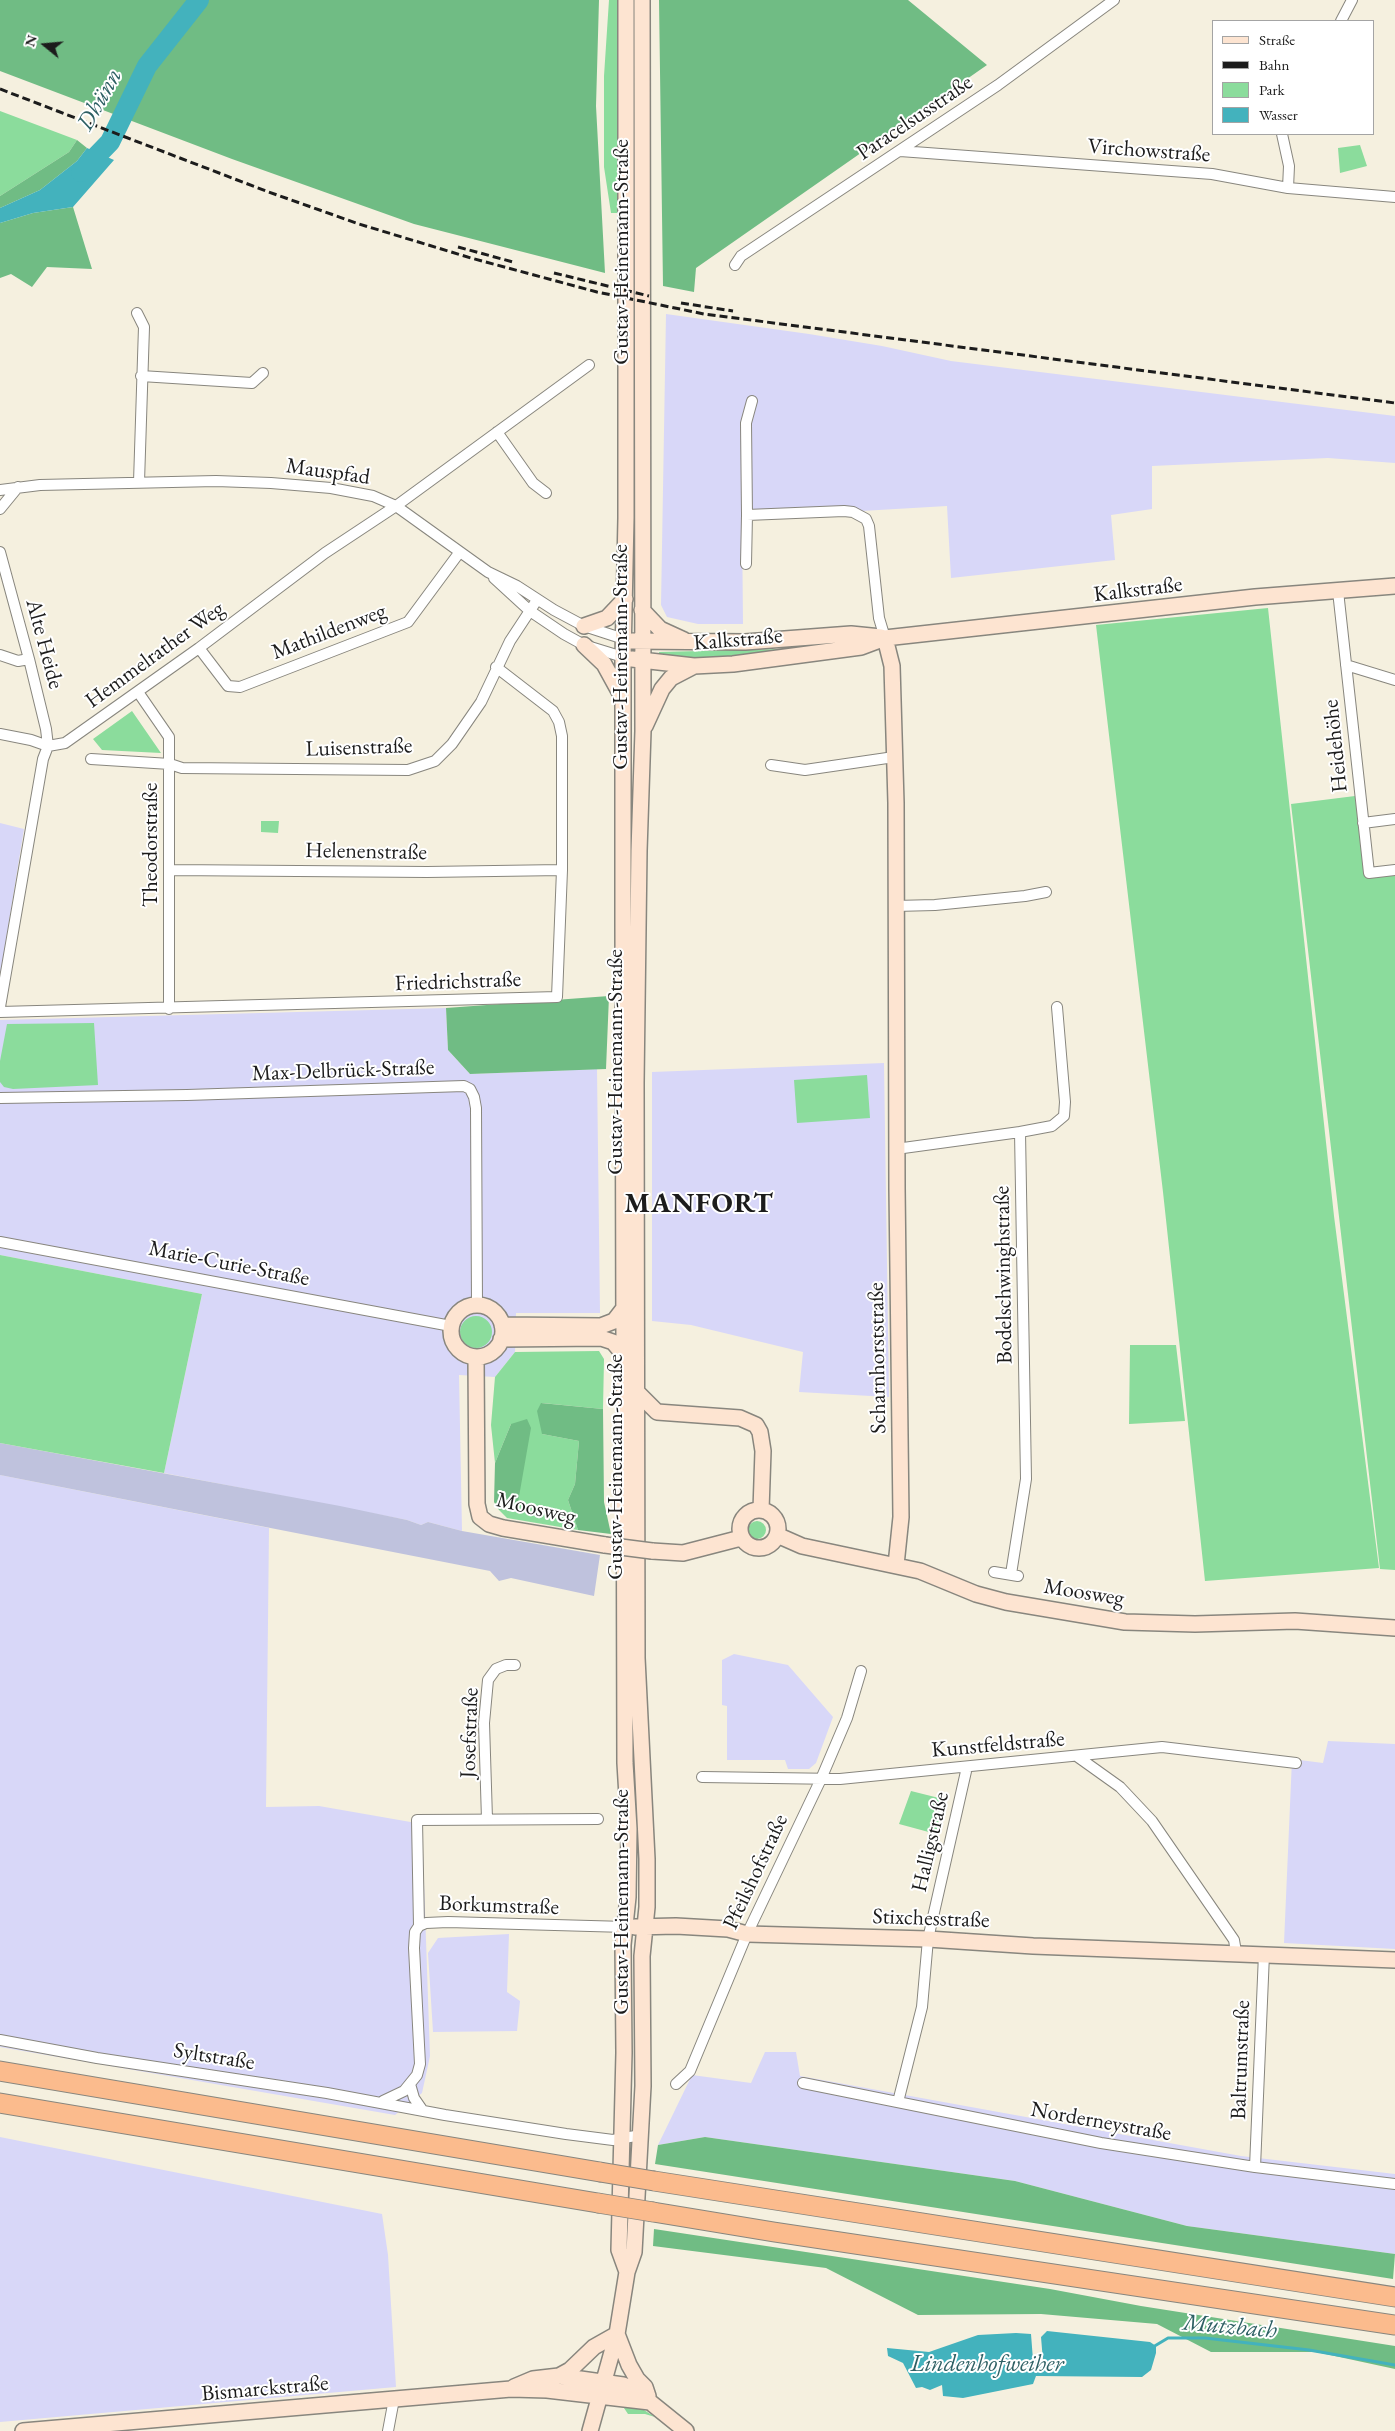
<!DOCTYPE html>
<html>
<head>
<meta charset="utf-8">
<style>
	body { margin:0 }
	#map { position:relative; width:1395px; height:2431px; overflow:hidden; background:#f5f0df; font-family:"EB Garamond",serif }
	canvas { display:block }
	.legend { position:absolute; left:1212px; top:20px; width:162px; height:115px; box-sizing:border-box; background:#fff; border:1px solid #a4a4a4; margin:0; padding:6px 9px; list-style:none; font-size:15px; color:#1c1c1c }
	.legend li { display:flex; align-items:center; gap:10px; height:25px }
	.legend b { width:25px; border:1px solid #a4a4a4 }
	.north { position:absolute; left:20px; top:20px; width:50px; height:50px; -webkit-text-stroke:4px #fff; paint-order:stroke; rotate:287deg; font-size:14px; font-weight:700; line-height:20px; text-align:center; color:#1c1c1c }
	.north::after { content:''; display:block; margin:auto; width:18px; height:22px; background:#1c1c1c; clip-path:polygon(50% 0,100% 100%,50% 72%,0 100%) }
</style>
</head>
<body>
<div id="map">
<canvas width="1395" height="2431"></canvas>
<ul class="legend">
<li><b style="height:6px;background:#fde4d1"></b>Straße</li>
<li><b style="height:6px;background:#1c1c1c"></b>Bahn</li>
<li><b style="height:14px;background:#8bdc9c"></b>Park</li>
<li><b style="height:14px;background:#43b2bd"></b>Wasser</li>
</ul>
<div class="north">N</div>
</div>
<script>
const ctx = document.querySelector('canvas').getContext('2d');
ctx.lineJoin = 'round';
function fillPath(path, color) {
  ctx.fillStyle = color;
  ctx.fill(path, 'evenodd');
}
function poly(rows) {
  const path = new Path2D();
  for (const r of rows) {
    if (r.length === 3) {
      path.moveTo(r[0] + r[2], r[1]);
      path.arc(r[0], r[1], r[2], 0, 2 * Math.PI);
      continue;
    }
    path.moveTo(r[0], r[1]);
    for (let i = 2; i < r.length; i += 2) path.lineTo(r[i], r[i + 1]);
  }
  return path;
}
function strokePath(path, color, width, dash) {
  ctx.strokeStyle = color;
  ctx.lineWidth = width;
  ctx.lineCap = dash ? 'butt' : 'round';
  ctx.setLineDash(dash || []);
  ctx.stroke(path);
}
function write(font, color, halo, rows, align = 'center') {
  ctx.font = font + ' "EB Garamond",serif';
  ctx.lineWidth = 4;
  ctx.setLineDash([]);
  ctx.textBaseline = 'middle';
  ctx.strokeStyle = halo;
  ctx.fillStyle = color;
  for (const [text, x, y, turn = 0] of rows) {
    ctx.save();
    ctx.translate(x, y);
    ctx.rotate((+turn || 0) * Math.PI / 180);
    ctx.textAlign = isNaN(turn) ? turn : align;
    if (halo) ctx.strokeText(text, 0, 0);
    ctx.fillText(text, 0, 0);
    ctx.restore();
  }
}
const built = poly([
	[666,314,809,334,882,346,951,361,1395,416,1395,463,1328,458,1152,466,1152,509,1111,515,1115,560,951,578,947,506,742,518,743,624,698,624,667,617,661,605],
	[0,823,24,829,0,977],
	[446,1008,448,1050,470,1074,597,1069,600,1313,516,1313,515,1352,495,1377,459,1375,462,1531,428,1522,421,1525,407,1520,164,1473,202,1294,0,1255,0,1020],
	[884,1063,889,1397,799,1392,803,1352,691,1325,652,1321,652,1072],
	[0,1475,269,1528,266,1807,319,1806,422,1824,430,2056,422,2093,395,2115,0,2047],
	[734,1654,788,1665,833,1717,816,1763,809,1769,788,1769,785,1760,727,1760,727,1706,722,1705,722,1660],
	[1328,1741,1395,1744,1395,1949,1284,1943,1292,1759,1323,1763],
	[509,1934,507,1992,520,2001,517,2031,433,2032,428,1953,438,1938],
	[765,2052,796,2052,800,2076,1241,2156,1395,2174,1395,2254,1187,2226,1015,2181,705,2137,658,2145,692,2075,751,2083],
	[0,2137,382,2214,388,2255,396,2387,0,2422]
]);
const industrial = poly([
	[0,1443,340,1506,407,1520,421,1525,428,1522,462,1531,600,1555,594,1596,511,1578,499,1581,490,1571,0,1475]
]);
const green = poly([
	[609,0,619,0,618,213,611,213,604,167,604,76],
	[0,111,77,140,69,152,0,196],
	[1360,145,1367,166,1340,173,1338,148],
	[1268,608,1334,1216,1379,1568,1205,1581,1163,1192,1096,625],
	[814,641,829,643,771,655,659,660,659,652,780,649],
	[132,711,161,753,102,750,93,739],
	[1355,796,1366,877,1395,874,1395,1570,1380,1569,1291,804],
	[261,821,279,821,278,833,261,832],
	[94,1023,98,1085,13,1089,4,1087,0,1082,0,1061,7,1024],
	[867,1075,870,1118,797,1123,794,1080],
	[0,1255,202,1294,164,1473,0,1443],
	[476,1332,16],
	[1130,1345,1176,1345,1185,1421,1129,1424],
	[599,1351,604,1359,603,1409,542,1403,542,1434,579,1441,575,1484,568,1500,578,1530,507,1518,499,1510,517,1508,511,1424,495,1463,491,1425,495,1377,515,1352],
	[757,1530,9],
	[911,1791,943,1799,936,1834,899,1824],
	[622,2405,644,2410,655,2417,645,2414,628,2414]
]);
const forest = poly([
	[0,0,599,0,596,106,605,273,414,224,232,159,0,71],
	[659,0,908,0,987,65,696,268,694,292,663,286],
	[77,140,87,148,77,161,40,190,0,208,0,196,69,152],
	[73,207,92,269,47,267,32,287,11,274,0,278,0,223,33,213],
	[609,996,606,1069,470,1074,448,1050,446,1008],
	[541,1403,603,1409,604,1502,611,1534,578,1530,568,1500,575,1484,579,1441,542,1434,537,1411],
	[527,1419,531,1428,517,1508,499,1510,494,1502,495,1463,511,1424],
	[705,2137,1015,2181,1187,2226,1395,2254,1393,2279,655,2164,658,2145],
	[654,2229,1050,2289,1141,2306,1395,2346,1395,2369,1316,2352,1211,2352,1157,2324,1041,2314,918,2315,826,2268,653,2246]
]);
const water = poly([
	[87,148,114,160,73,207,33,213,0,223,0,208,40,190,77,161],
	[1047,2331,1150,2342,1156,2346,1156,2353,1151,2370,1142,2377,1036,2376,1033,2384,963,2398,943,2396,942,2385,930,2390,922,2387,916,2388,903,2363,888,2356,887,2348,929,2352,978,2335,1016,2333,1031,2334,1033,2360,1043,2361,1041,2337]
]);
const stream = poly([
	[1153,2347,1168,2338,1205,2338,1309,2350,1395,2365]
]);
const river = poly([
	[81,172,110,142,147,66,199,0]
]);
const street = poly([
	[1341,21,1352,0],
	[1282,134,1289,166,1288,188],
	[900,151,1212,174,1288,188,1395,197],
	[735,265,741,256,998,85,1114,0],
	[137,313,144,327,139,482],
	[141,376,252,383,263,373],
	[752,401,746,423,747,515,844,511,853,512,866,519,869,526,879,618,885,638],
	[497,432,533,483,546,493],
	[0,490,40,485,216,481,271,483,331,488,373,496,396,506,488,572,517,586,554,610,584,626,624,639],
	[0,509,18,487],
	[0,552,29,659,46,729,48,746,43,759,0,1007],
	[746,564,747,515],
	[494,578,530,611,564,634,584,645,623,657],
	[1338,591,1369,873,1395,870],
	[199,648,228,686,240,687,408,622,459,553],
	[0,655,18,661,29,659],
	[1346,665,1395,680],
	[138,692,169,737,169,1009],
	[0,734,31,740,48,746,65,743,199,648,325,553,396,506,589,365],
	[91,759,170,764,182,768,408,770,435,761,452,744,481,702,510,641,537,600],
	[771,765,805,770,894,757],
	[1363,823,1395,819],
	[169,870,427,872,562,870],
	[895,906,935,905,1025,896,1046,892],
	[0,1012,557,997,562,870,562,736,559,722,553,711,496,667],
	[0,1098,187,1095,464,1086,470,1089,474,1097,476,1108,477,1305],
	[896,1149,1020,1132],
	[0,1242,451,1326],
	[994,1572,1018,1576],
	[1011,1574,1026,1479,1020,1132,1052,1126,1064,1116,1065,1102,1057,1007],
	[1078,1757,1120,1787,1152,1821,1234,1940,1236,1952],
	[702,1777,840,1779,1162,1747,1296,1763],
	[487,1819,484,1723,488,1680,496,1669,506,1665,515,1665],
	[419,1926,417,1820,598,1819],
	[0,2040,97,2058,327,2093,445,2115,566,2134,613,2140,641,2135],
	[803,2083,1101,2143,1255,2167,1395,2184],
	[410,2084,414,2098,423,2111],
	[676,2084,690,2071,747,1934,821,1779,847,1718,861,1671],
	[383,2101,404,2091,417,2075,420,2064,414,1948,415,1932,419,1926,426,1923,448,1922,626,1927],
	[898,2102,922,2007,928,1939,967,1767],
	[1255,2167,1264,1954],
	[388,2431,394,2399]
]);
const secondary = poly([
	[626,0,626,518,623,657,623,922,625,1763,629,1829,628,1897,623,1945,624,2053,619,2250,627,2272],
	[642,610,660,629,684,640],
	[584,626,607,618,625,599],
	[885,638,892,666,896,803,897,1188,901,1517,896,1565],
	[632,641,745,642,851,634,881,637],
	[584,645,604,664,621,695],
	[632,659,694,666,733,664,861,647,885,638,1255,597,1395,586],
	[645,726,662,689,671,678,694,666],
	[477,1331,26],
	[502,1325,601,1326,614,1321,624,1308],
	[501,1339,601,1338,613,1342,624,1355],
	[476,1358,477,1504,480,1517,489,1524,503,1528,605,1545],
	[637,1392,657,1412,740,1418,756,1425,760,1432,763,1451,761,1510],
	[759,1529,19],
	[777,1535,802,1546,920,1571,976,1594,1006,1602,1125,1622,1195,1624,1295,1621,1395,1628],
	[652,1551,683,1553,741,1538],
	[635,1927,676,1926,728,1929,747,1934,928,1939,1033,1946,1395,1960],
	[617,2334,629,2365,637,2379,645,2387,648,2396],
	[559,2376,570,2370,594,2347,617,2334],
	[514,2387,533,2379,559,2376,623,2385,644,2394,650,2402,686,2431],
	[23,2431,511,2389,547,2390,650,2402],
	[590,2431,617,2334,627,2272,634,2252,643,2086,642,1956,647,1907,647,1859,637,1658,636,1083,639,851,643,731,642,0]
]);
const highway = poly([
	[0,2071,600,2172],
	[0,2103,598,2203],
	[654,2181,1395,2297],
	[653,2212,774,2232,1395,2325]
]);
const rail = poly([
	[0,89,266,191,359,224,471,258,597,292,704,314,1395,403],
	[458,247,513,262],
	[554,273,649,296],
	[681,303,733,311]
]);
const secondaryBridge = poly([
	[605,1545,652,1551]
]);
const highwayBridge = poly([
	[600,2172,654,2181],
	[598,2203,653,2212]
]);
const streetNames = [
	["Paracelsusstraße",915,118,-34],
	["Virchowstraße",1149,151,4],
	["Gustav-Heinemann-Straße",622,252,-90],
	["Mauspfad",328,472,8],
	["Kalkstraße",1138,590,-7],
	["Mathildenweg",329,632,-21],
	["Kalkstraße",738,640,-5],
	["Alte Heide",44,644,75],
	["Hemmelrather Weg",155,655,-36],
	["Gustav-Heinemann-Straße",621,657,-90],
	["Heidehöhe",1336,746,-96],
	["Luisenstraße",359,748,-2],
	["Theodorstraße",151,845,-90],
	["Helenenstraße",366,852,1],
	["Friedrichstraße",458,982,-2],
	["Gustav-Heinemann-Straße",616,1062,-90],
	["Max-Delbrück-Straße",343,1071,-2],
	["Marie-Curie-Straße",229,1264,11],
	["Bodelschwinghstraße",1004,1275,-91],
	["Scharnhorststraße",878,1358,-91],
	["Gustav-Heinemann-Straße",616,1467,-90],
	["Moosweg",536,1509,13],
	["Moosweg",1084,1593,9],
	["Josefstraße",470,1733,-88],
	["Kunstfeldstraße",998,1745,-5],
	["Halligstraße",931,1842,-77],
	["Pfeilshofstraße",756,1872,-65],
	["Gustav-Heinemann-Straße",622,1902,-90],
	["Borkumstraße",499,1906,2],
	["Stixchesstraße",931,1919,2],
	["Syltstraße",214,2057,9],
	["Baltrumstraße",1241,2060,-88],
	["Norderneystraße",1101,2122,10],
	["Bismarckstraße",265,2389,-5]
];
const waterNames = [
	["Dhünn",100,100,-61],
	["Mutzbach",1230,2327,5],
	["Lindenhofweiher",987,2364]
];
const districtNames = [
	["MANFORT",699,1204]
];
fillPath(built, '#d8d7f8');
fillPath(industrial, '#bfc2dd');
fillPath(green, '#8bdc9c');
fillPath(forest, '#70bc84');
fillPath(water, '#43b2bd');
strokePath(stream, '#43b2bd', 3);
strokePath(river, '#43b2bd', 20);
strokePath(street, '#88867e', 12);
strokePath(secondary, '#88867e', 18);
strokePath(highway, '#88867e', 21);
strokePath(street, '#fff', 10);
strokePath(secondary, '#fde4d1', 15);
strokePath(highway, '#fbbb8d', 19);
strokePath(rail, '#1c1c1c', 3, [8, 4]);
strokePath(secondaryBridge, '#88867e', 18, []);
strokePath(highwayBridge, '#88867e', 21, []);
strokePath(secondaryBridge, '#fde4d1', 15);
strokePath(highwayBridge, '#fbbb8d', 19);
write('22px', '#1c1c1c', '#fff', streetNames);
write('italic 24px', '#2e6064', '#fff', waterNames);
ctx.letterSpacing = '1px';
write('bold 28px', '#1c1c1c', '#fff', districtNames);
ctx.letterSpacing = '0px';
</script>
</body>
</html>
